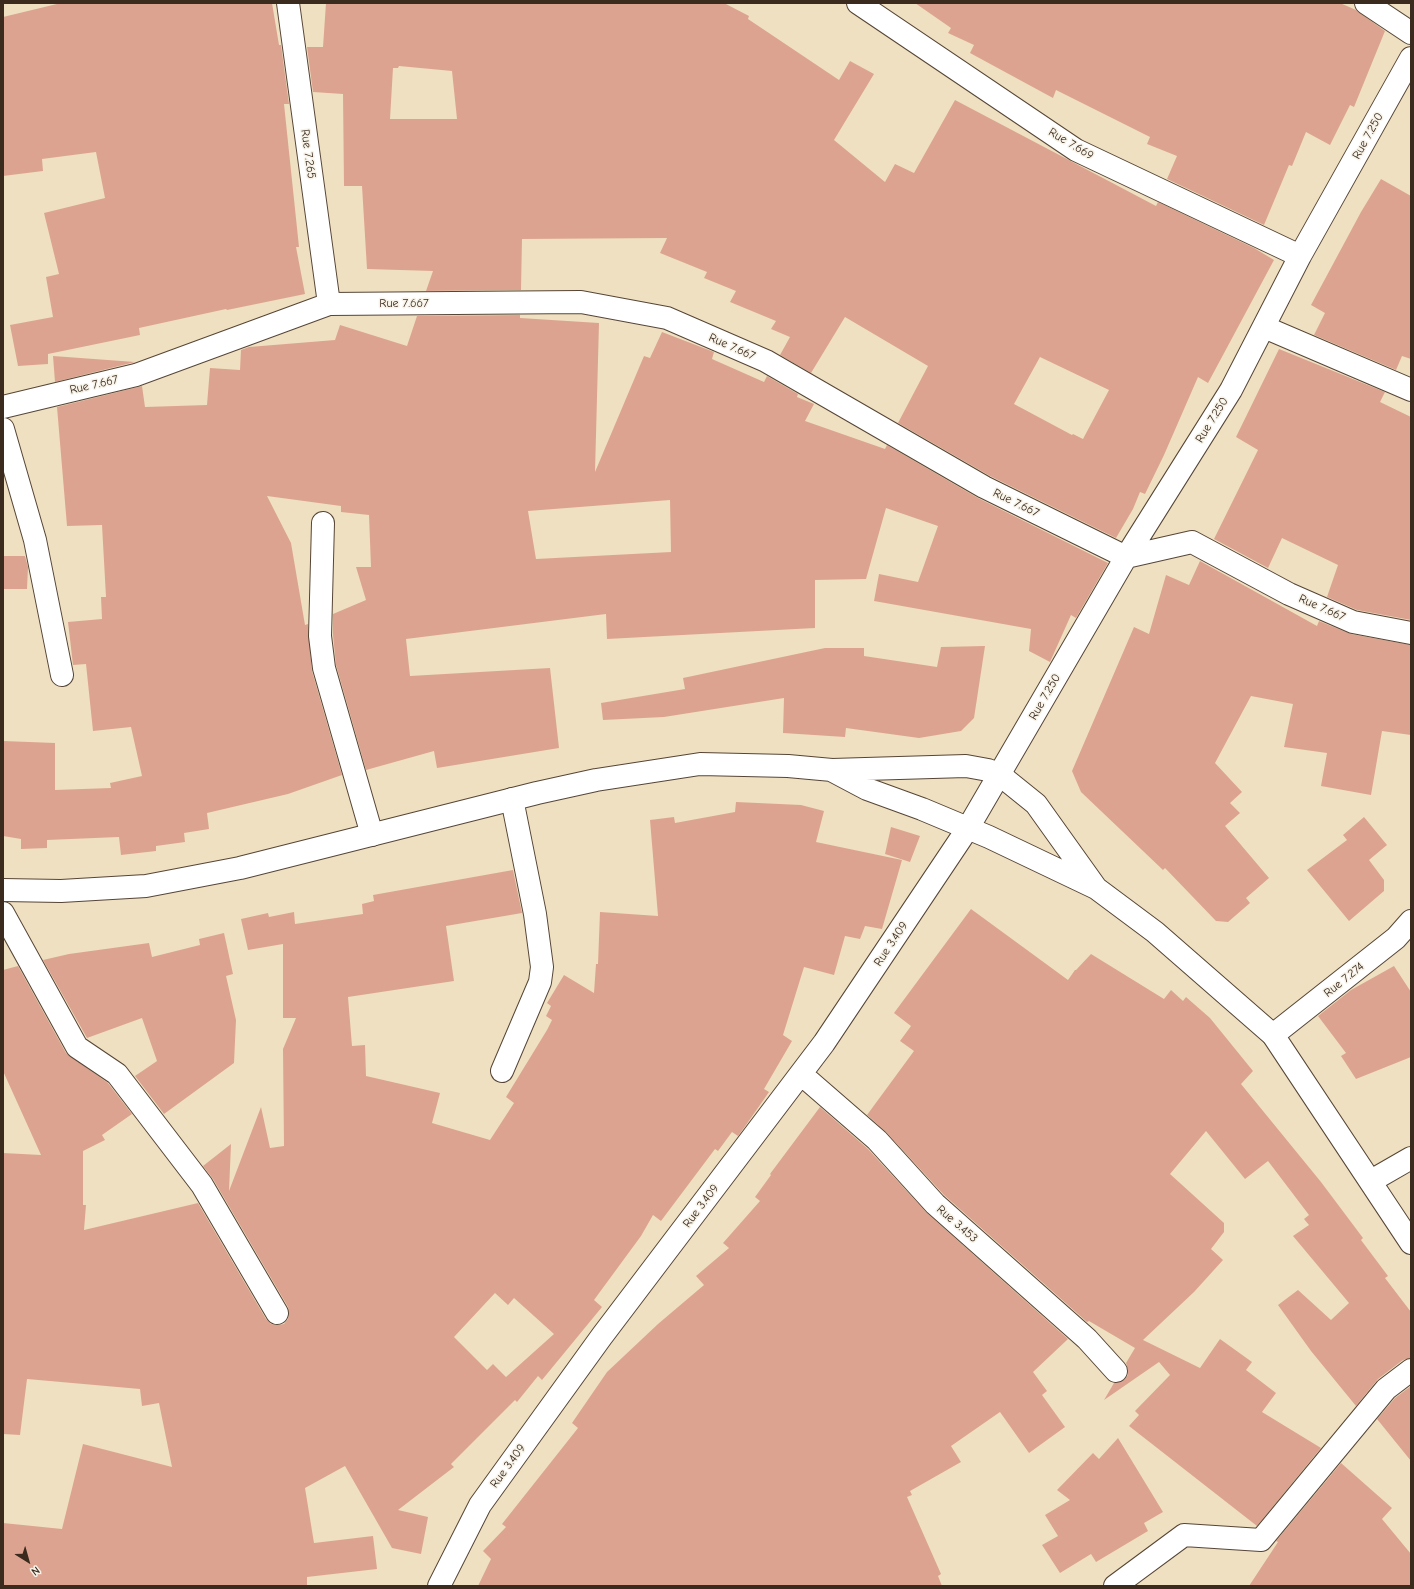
<!DOCTYPE html>
<html>
<head>
<meta charset="utf-8">
<style>
	body { margin:0 }
	#map { position:relative; width:1414px; height:1589px; overflow:hidden; background:#efe0c1; font-family:"Comic Neue",sans-serif }
	canvas { display:block }
	.frame { position:absolute; inset:0; border:4px solid #3b2a1e; pointer-events:none }
	.north { position:absolute; left:8px; top:1541px; width:40px; height:40px; -webkit-text-stroke:3px #f7f3e8; paint-order:stroke; rotate:143deg; font-size:11px; font-weight:700; line-height:16px; text-align:center; color:#3b2a1e }
	.north::after { content:''; display:block; margin:auto; width:14px; height:18px; background:#3b2a1e; clip-path:polygon(50% 0,100% 100%,50% 72%,0 100%) }
</style>
</head>
<body>
<div id="map">
<canvas width="1414" height="1589"></canvas>
<div class="frame"></div>
<div class="north">N</div>
</div>
<script>
const ctx = document.querySelector('canvas').getContext('2d');
ctx.lineJoin = 'round';
function fillPath(path, color) {
  ctx.fillStyle = color;
  ctx.fill(path, 'evenodd');
}
function poly(rows) {
  const path = new Path2D();
  for (const r of rows) {
    path.moveTo(r[0], r[1]);
    for (let i = 2; i < r.length; i += 2) path.lineTo(r[i], r[i + 1]);
  }
  return path;
}
function strokePath(path, color, width, dash) {
  ctx.strokeStyle = color;
  ctx.lineWidth = width;
  ctx.lineCap = dash ? 'butt' : 'round';
  ctx.setLineDash(dash || []);
  ctx.stroke(path);
}
function write(font, color, halo, rows, align = 'center') {
  ctx.font = font + ' "Comic Neue",sans-serif';
  ctx.lineWidth = 3;
  ctx.setLineDash([]);
  ctx.textBaseline = 'middle';
  ctx.strokeStyle = halo;
  ctx.fillStyle = color;
  for (const [text, x, y, turn = 0] of rows) {
    ctx.save();
    ctx.translate(x, y);
    ctx.rotate((+turn || 0) * Math.PI / 180);
    ctx.textAlign = isNaN(turn) ? turn : align;
    if (halo) ctx.strokeText(text, 0, 0);
    ctx.fillText(text, 0, 0);
    ctx.restore();
  }
}
const building = poly([
	[61,3,272,3,279,45,281,45,289,104,284,104,299,247,296,247,305,294,227,310,226,309,139,328,140,335,48,354,48,364,18,366,10,325,53,317,46,277,59,274,44,213,105,198,96,152,42,159,43,171,3,176,3,17],
	[326,3,724,3,749,16,748,19,839,80,850,61,874,74,834,140,885,182,895,164,914,173,955,100,1156,206,1158,202,1254,248,1274,260,1208,383,1198,377,1164,455,1145,494,1140,492,1133,509,1116,538,990,476,898,423,928,366,845,317,811,373,780,355,790,337,771,329,776,321,730,302,736,291,704,278,707,272,660,253,667,238,522,239,521,290,426,291,433,271,367,269,362,186,344,186,343,94,313,92,307,47,323,47],
	[399,66,452,71,457,119,390,119,393,68,398,68],
	[1040,357,1109,390,1083,439,1073,434,1072,435,1014,404],
	[915,3,1340,3,1356,10,1385,31,1354,107,1350,105,1330,145,1306,132,1292,166,1289,165,1264,225,1167,179,1177,156,1147,144,1150,137,1056,90,1053,98,970,53,974,45,948,33,951,28],
	[1381,179,1411,196,1411,359,1402,356,1396,370,1314,335,1325,313,1311,305,1361,212],
	[520,315,520,318,599,323,595,472,644,356,650,358,662,332,714,352,712,359,764,382,767,376,798,394,797,397,814,404,805,421,885,449,887,445,978,498,1108,563,1076,618,1071,615,1050,662,1029,651,1031,629,874,601,879,574,918,582,938,526,886,508,866,579,815,580,815,628,607,639,606,614,406,639,410,676,550,668,559,748,437,768,434,751,366,770,336,665,333,635,333,614,366,600,356,567,371,567,369,515,341,512,341,506,267,496,291,543,305,625,308,624,312,671,342,775,288,794,207,813,209,829,184,833,185,842,156,846,156,851,121,855,119,837,47,840,47,848,21,849,21,839,3,836,3,741,55,743,55,790,111,788,110,783,142,776,131,727,93,731,86,664,73,665,68,622,102,619,101,597,106,597,102,525,67,526,57,407,142,386,145,407,207,405,210,368,240,370,241,350,249,347,335,340,340,325,407,346,417,316],
	[670,500,671,552,536,559,528,511],
	[1279,349,1385,392,1380,402,1411,417,1411,620,1357,610,1327,597,1338,565,1282,538,1268,568,1214,539,1258,450,1236,437],
	[53,356,135,362,55,382],
	[3,556,25,556,28,567,27,589,3,589],
	[1200,561,1317,626,1319,621,1351,634,1411,645,1411,735,1382,731,1371,795,1321,786,1327,753,1284,747,1293,704,1251,696,1215,763,1242,792,1230,803,1240,813,1225,826,1269,878,1246,898,1250,903,1228,922,1216,921,1165,868,1163,870,1081,792,1072,771,1134,627,1149,634,1166,575,1189,585],
	[985,646,974,718,961,731,919,738,846,728,845,737,783,733,784,698,664,717,603,720,601,703,685,689,683,678,825,648,864,648,864,656,937,667,941,647],
	[736,802,801,805,824,811,816,842,902,860,882,929,865,926,860,939,845,936,834,975,804,967,783,1035,792,1041,764,1089,769,1092,746,1125,738,1136,732,1132,718,1151,715,1149,661,1221,653,1215,641,1236,594,1300,602,1307,542,1380,538,1376,517,1402,515,1400,451,1464,454,1467,398,1510,428,1517,421,1554,392,1548,345,1466,305,1488,314,1543,373,1536,377,1569,307,1577,307,1586,3,1586,3,1523,62,1529,83,1444,172,1467,159,1403,142,1406,140,1389,27,1379,20,1435,3,1434,3,1153,41,1155,3,1071,3,970,18,966,66,1053,108,1083,132,1114,102,1135,105,1140,83,1151,83,1205,86,1205,84,1230,198,1203,266,1319,271,1324,277,1325,284,1324,288,1319,289,1313,288,1307,213,1179,203,1166,231,1144,229,1191,261,1107,270,1148,284,1146,283,1049,296,1018,283,1018,283,944,248,950,241,919,268,913,269,917,294,912,295,924,363,914,362,904,374,901,373,895,513,870,522,913,446,926,454,981,348,997,352,1046,365,1045,366,1076,440,1093,432,1123,490,1140,514,1103,506,1097,547,1030,552,1020,546,1016,551,1006,547,1003,564,975,594,993,596,964,598,964,600,912,658,916,650,820,674,817,675,823,735,812],
	[495,1293,508,1305,514,1298,554,1334,506,1377,493,1364,487,1370,454,1337],
	[1364,817,1387,845,1369,860,1384,880,1384,891,1349,921,1307,870,1347,840,1343,835],
	[891,827,920,836,910,862,885,854],
	[971,909,1068,980,1075,970,1076,970,1091,954,1164,999,1171,990,1183,1001,1186,997,1210,1018,1253,1071,1241,1084,1321,1182,1363,1238,1361,1240,1388,1276,1385,1278,1411,1312,1411,1358,1403,1360,1378,1379,1356,1406,1311,1351,1278,1305,1298,1290,1331,1320,1349,1303,1293,1236,1309,1225,1304,1219,1309,1215,1268,1161,1245,1179,1206,1131,1170,1174,1224,1223,1224,1232,1211,1249,1223,1260,1194,1292,1143,1340,1200,1368,1220,1339,1252,1362,1246,1370,1276,1393,1262,1412,1321,1448,1257,1526,1129,1426,1139,1415,1135,1411,1170,1375,1159,1362,1104,1400,1114,1383,1124,1380,1128,1375,1128,1369,1126,1363,1135,1348,1089,1321,1087,1322,944,1195,886,1132,867,1115,914,1051,900,1041,911,1026,894,1013],
	[224,933,233,974,226,976,236,1020,234,1063,164,1114,135,1076,157,1061,142,1018,87,1038,43,960,69,954,149,943,152,957,200,945,199,939],
	[1394,966,1411,992,1411,1057,1356,1079,1341,1056,1346,1053,1318,1016,1351,990],
	[820,1107,868,1149,927,1213,1068,1339,1033,1372,1047,1391,1042,1395,1065,1427,1029,1453,1000,1412,951,1446,961,1462,910,1491,912,1495,907,1497,941,1574,938,1576,942,1586,478,1586,491,1559,483,1551,506,1527,502,1524,578,1428,572,1423,607,1372,658,1324,704,1285,696,1276,729,1248,723,1243,760,1201,755,1197,771,1175,770,1174],
	[1411,1386,1411,1461,1377,1419,1395,1398],
	[1118,1438,1163,1512,1144,1523,1148,1531,1096,1562,1091,1554,1060,1573,1042,1545,1058,1536,1045,1515,1070,1500,1057,1490,1093,1453,1099,1459],
	[1341,1463,1392,1508,1382,1519,1411,1554,1411,1586,1249,1586,1278,1542,1276,1541]
]);
const minor = poly([
	[288,3,329,304],
	[858,3,1076,150,1300,256],
	[1366,3,1411,33],
	[1264,327,1411,390],
	[3,407,136,375,329,304,581,302,667,318,766,361,984,487,1126,557,1192,542,1289,594,1353,622,1411,633],
	[3,429,35,540,62,675],
	[323,523,320,636,324,668,372,835],
	[3,913,77,1047,117,1074,202,1185,277,1313],
	[1273,1035,1396,938,1411,921],
	[502,1071,540,982,542,967,535,914,512,799],
	[801,1074,877,1140,935,1204,1087,1339,1116,1371],
	[1371,1181,1411,1158],
	[439,1586,480,1505,602,1336,824,1043,968,828,1126,557,1231,390,1300,256,1411,58],
	[1115,1586,1184,1535,1261,1540,1386,1389,1411,1370]
]);
const secondary = poly([
	[833,771,867,789,922,809,989,837,1096,888,1155,932,1273,1035,1411,1243],
	[3,890,61,891,146,886,240,868,537,793,596,780,700,764,788,766,832,770,966,766,988,770,1000,775,1036,804,1096,888]
]);
const streetNames = [
	["Rue 7.250",1368,136,-61],
	["Rue 7.669",1071,144,31],
	["Rue 7.265",308,154,82],
	["Rue 7.667",404,304],
	["Rue 7.667",732,347,24],
	["Rue 7.667",94,385,-13],
	["Rue 7.250",1212,420,-58],
	["Rue 7.667",1016,503,26],
	["Rue 7.667",1322,608,24],
	["Rue 7.250",1045,697,-60],
	["Rue 3.409",891,944,-56],
	["Rue 7.274",1344,980,-39],
	["Rue 3.409",701,1206,-53],
	["Rue 3.453",957,1224,41],
	["Rue 3.409",508,1466,-54]
];
fillPath(building, '#dca490');
strokePath(minor, '#564536', 24);
strokePath(secondary, '#564536', 24);
strokePath(minor, '#fff', 22);
strokePath(secondary, '#fff', 22);
write('12px', '#3b2a1e', '#f7f3e8', streetNames);
</script>
</body>
</html>
